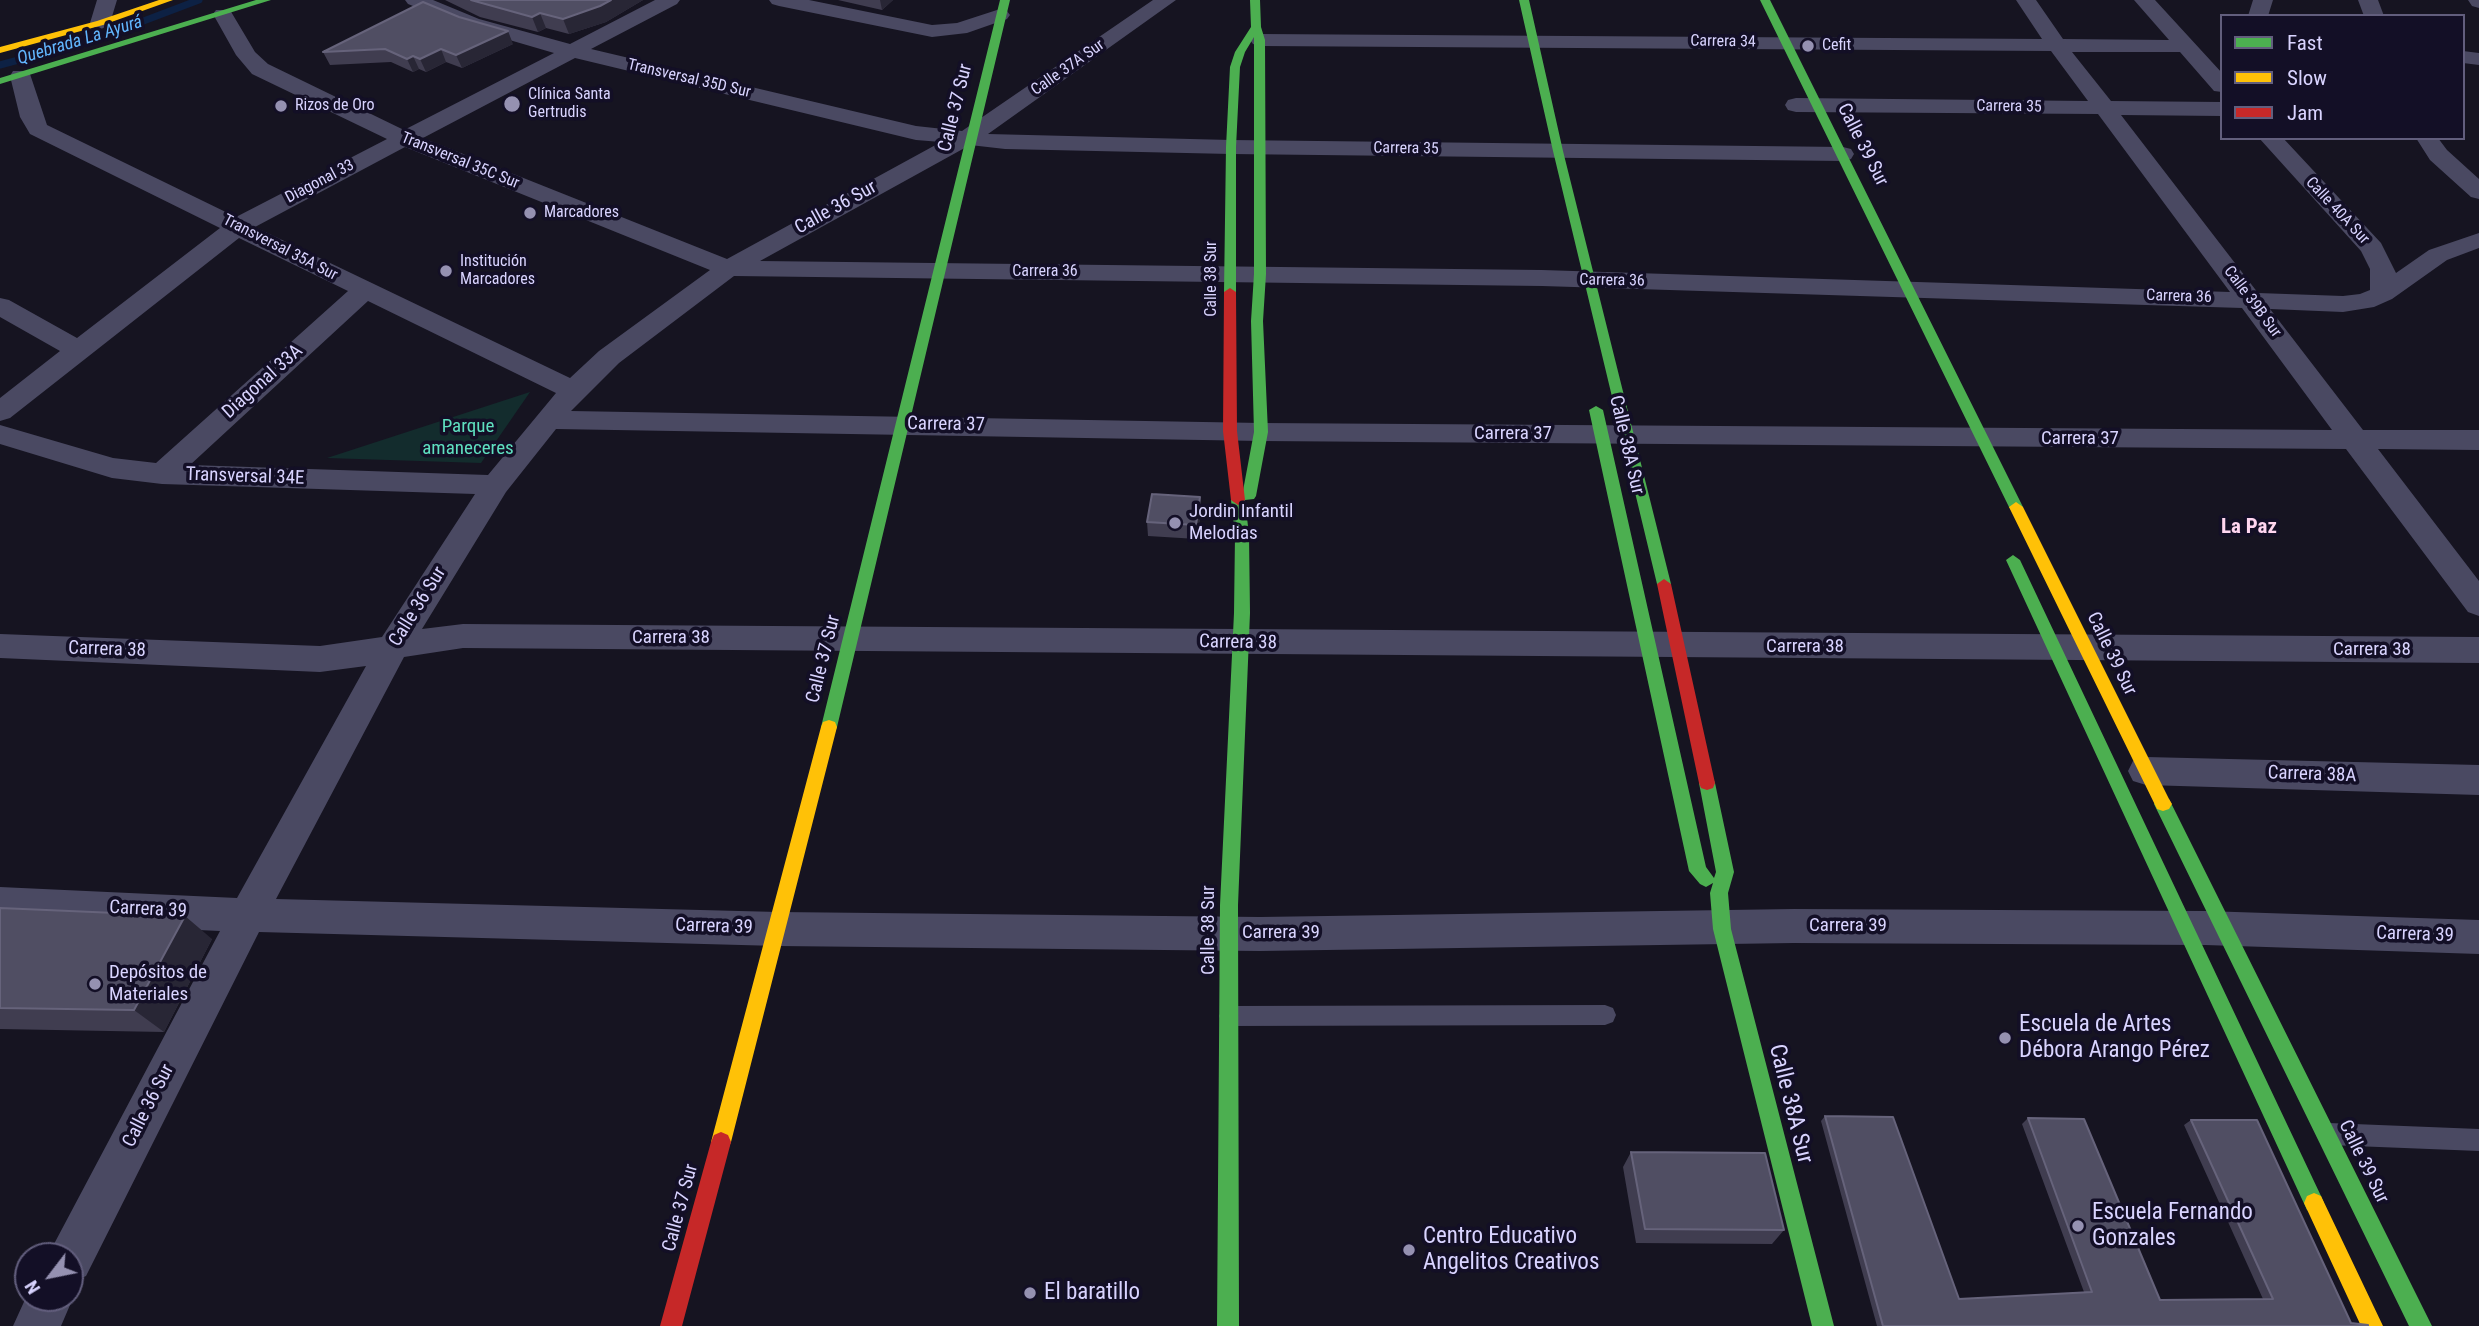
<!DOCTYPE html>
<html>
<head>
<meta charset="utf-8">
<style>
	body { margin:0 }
	#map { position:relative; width:2479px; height:1326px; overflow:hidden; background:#161421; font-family:"Roboto Condensed",sans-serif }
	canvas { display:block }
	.legend { position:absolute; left:2220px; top:14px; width:245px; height:126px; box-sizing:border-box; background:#130f26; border:2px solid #625e7d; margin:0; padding:9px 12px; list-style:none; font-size:21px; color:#d9d4ff }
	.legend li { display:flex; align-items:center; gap:14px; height:35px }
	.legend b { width:35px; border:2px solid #625e7d }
	.north { position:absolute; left:14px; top:1242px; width:70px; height:70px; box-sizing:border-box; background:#130f26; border:2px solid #625e7d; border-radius:50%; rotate:238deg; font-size:19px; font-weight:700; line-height:28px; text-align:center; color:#d9d4ff }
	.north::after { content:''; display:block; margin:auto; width:24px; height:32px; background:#9591b1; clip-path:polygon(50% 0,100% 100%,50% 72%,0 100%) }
</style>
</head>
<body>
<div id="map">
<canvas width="2479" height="1326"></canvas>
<ul class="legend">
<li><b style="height:9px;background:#4caf50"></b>Fast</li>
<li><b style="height:9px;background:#ffc107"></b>Slow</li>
<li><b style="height:9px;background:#c62828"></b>Jam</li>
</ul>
<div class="north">N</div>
</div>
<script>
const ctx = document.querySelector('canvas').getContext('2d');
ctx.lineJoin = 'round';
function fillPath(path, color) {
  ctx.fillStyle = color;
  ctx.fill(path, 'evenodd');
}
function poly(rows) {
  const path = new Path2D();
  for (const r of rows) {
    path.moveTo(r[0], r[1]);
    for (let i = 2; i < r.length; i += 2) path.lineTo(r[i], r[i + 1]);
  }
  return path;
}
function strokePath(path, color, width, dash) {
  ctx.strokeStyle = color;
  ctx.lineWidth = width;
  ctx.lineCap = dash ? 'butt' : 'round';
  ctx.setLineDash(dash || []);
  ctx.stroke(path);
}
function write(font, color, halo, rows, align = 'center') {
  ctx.font = font + ' "Roboto Condensed",sans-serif';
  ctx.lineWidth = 7;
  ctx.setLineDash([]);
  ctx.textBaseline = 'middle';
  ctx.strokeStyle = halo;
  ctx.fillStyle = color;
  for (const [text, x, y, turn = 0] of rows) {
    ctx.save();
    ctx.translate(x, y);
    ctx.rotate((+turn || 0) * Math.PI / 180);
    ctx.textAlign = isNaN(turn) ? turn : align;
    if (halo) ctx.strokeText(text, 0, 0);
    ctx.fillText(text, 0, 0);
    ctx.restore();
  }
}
const green = poly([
	[530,392,481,463,327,458]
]);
const stream = poly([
	[0,65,96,39,199,0]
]);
const lane = poly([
	[1605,1005,1613,1008,1616,1015,1613,1022,1605,1025,1230,1026,1222,1023,1219,1016,1222,1009,1230,1006,1605,1005],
	[2329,1123,2479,1129,2479,1151,2329,1145,2321,1142,2318,1134,2321,1126,2329,1123]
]);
const street = poly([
	[97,0,117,0,110,23,107,27,100,29,93,27,90,23,97,0],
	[405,0,433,0,479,19,570,44,655,0,680,0,677,4,591,49,916,126,962,131,1153,0,1176,0,988,134,1231,140,1843,147,1851,149,1854,154,1851,159,1843,161,1231,154,1005,149,970,145,760,261,1542,270,2230,292,2098,114,1796,112,1788,110,1785,105,1788,100,1796,98,2088,101,2051,51,1260,46,1253,44,1250,40,1253,36,1260,34,2042,39,2016,0,2036,0,2063,39,2169,40,2134,0,2155,0,2222,73,2222,92,2214,91,2180,52,2072,52,2111,101,2222,102,2222,116,2121,115,2258,293,2343,296,2360,294,2370,290,2370,269,2361,251,2259,138,2283,138,2381,243,2396,273,2429,250,2479,233,2479,248,2447,260,2392,299,2374,307,2343,312,2270,309,2363,430,2479,430,2479,450,2378,449,2479,581,2479,616,2468,612,2346,449,1261,441,556,429,506,492,422,629,463,624,2479,637,2479,663,463,648,404,657,276,899,778,912,1260,917,1794,909,2205,911,2479,920,2479,954,2205,945,1794,943,1260,951,778,946,259,932,86,1276,70,1283,70,1256,49,1256,54,1244,220,931,0,921,0,887,237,898,366,666,320,672,0,658,0,634,320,646,382,637,475,494,162,484,112,478,0,444,0,425,113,458,156,463,348,291,239,238,10,418,0,421,0,398,60,351,0,317,0,298,9,300,77,338,220,228,30,134,20,117,10,76,13,71,29,71,47,125,236,217,387,139,252,74,236,55,213,14,216,10,230,10,255,52,268,64,404,130,554,53,465,27,408,4,405,0],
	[575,58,916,140,941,142,727,259,423,138,575,58],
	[405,147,710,270,599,351,570,378,255,227,405,147],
	[734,276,1542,286,2242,308,2332,430,1261,423,571,411,619,363,734,276],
	[368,301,556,393,488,475,190,465,368,301],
	[769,0,809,0,932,25,957,23,1000,9,1007,11,1010,15,1007,19,967,33,932,37,779,6,772,4,769,0],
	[2253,0,2273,0,2268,16,2248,16,2253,0],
	[2358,0,2378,0,2384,16,2364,16,2358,0],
	[2468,0,2479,0,2479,8,2472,6,2468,0],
	[2463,51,2479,53,2479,65,2463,63,2463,51],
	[2416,138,2438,138,2447,150,2479,179,2479,199,2471,197,2430,160,2416,138],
	[2146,757,2479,765,2479,795,2146,785,2133,781,2128,771,2133,761,2146,757],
	[70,1291,73,1298,61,1326,13,1326,28,1293,28,1298,70,1298,70,1291]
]);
const fast = poly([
	[256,0,271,0,0,84,0,78,256,0],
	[1000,0,1010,0,837,727,835,732,829,734,823,732,821,727,1000,0],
	[1250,0,1260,0,1261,27,1265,40,1266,274,1263,321,1268,432,1256,496,1254,499,1245,500,1249,535,1250,613,1238,905,1239,1326,1217,1326,1220,905,1234,613,1235,535,1231,500,1233,497,1242,496,1254,432,1251,321,1254,274,1254,37,1245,52,1240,67,1236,147,1236,292,1230,296,1224,292,1226,147,1230,67,1235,52,1251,27,1250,0],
	[1519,0,1529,0,1563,151,1671,584,1664,589,1657,584,1553,151,1519,0],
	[1760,0,1770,0,2023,507,2021,510,2011,510,2009,507,1760,0],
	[1596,406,1603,410,1706,867,1714,878,1716,872,1699,783,1701,778,1707,776,1713,778,1715,783,1734,872,1728,893,1731,929,1834,1326,1812,1326,1713,929,1710,893,1713,883,1706,887,1700,884,1689,871,1589,410,1596,406],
	[2013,555,2020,560,2321,1196,2324,1203,2321,1210,2314,1213,2307,1210,2006,560,2013,555],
	[2163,797,2169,799,2432,1326,2409,1326,2154,804,2157,799,2163,797]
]);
const slow = poly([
	[159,0,173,0,103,25,0,53,0,47,97,21,159,0],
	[2016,502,2023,507,2169,799,2172,804,2169,809,2163,811,2157,809,2009,507,2016,502],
	[829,720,835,722,837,727,731,1142,728,1149,721,1152,714,1149,711,1142,821,727,823,722,829,720],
	[2314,1193,2321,1196,2383,1326,2361,1326,2304,1203,2307,1196,2314,1193]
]);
const jam = poly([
	[1230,288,1236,292,1237,431,1245,500,1238,505,1231,500,1223,431,1224,292,1230,288],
	[1664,579,1671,584,1715,783,1713,788,1707,790,1701,788,1699,783,1657,584,1664,579],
	[721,1132,728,1135,731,1142,682,1326,660,1326,711,1142,714,1135,721,1132]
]);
const wall = poly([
	[445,0,643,0,606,22,569,34,546,28,538,32,480,17],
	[838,0,893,0,882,10],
	[513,44,462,68,446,62,426,72,419,69,413,72,391,62,330,65,323,52],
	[1200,497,1201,511,1197,539,1148,536,1147,522],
	[0,908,212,939,164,1032,0,1029],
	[1825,1116,1959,1299,2084,1292,2022,1124,2028,1118,2160,1300,2263,1299,2184,1125,2191,1120,2351,1323,2368,1326,1877,1326,1821,1121],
	[1631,1152,1784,1230,1772,1244,1636,1243,1623,1167]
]);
const shadedWall = poly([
	[611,0,643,0,606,22,569,34,563,19],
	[880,0,893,0,882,10],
	[540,13,546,28,538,32,532,17],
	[508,31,513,44,462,68,456,55],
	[441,49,446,62,426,72,420,59],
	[413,56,419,69,413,72,407,59],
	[1200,497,1201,511,1197,539,1196,525],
	[185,916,212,939,164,1032,134,1010]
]);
const building = poly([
	[471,0,611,0,600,6,563,19,540,13,532,17,471,0],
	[423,2,459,17,508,31,456,55,441,49,420,59,413,56,407,59,385,49,323,52,423,2],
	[1152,494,1200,497,1196,525,1147,522,1152,494],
	[0,908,185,916,134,1010,0,1008,0,908],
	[1825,1116,1893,1117,1959,1299,2092,1292,2028,1118,2084,1119,2160,1300,2273,1299,2191,1120,2257,1120,2351,1323,2368,1325,2368,1326,1883,1326,1825,1116],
	[1631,1152,1765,1153,1784,1230,1645,1229,1631,1152]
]);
const markers = [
	[1808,46,7,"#9591b1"],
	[512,104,9,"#9591b1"],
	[281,106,7,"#9591b1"],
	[530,213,7,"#9591b1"],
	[446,271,7,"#9591b1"],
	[1175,523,7,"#9591b1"],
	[95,984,7,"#9591b1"],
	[2005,1038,7,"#9591b1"],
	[2078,1226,7,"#9591b1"],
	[1409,1250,7,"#9591b1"],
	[1030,1293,7,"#9591b1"]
];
const farStreetnames = [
	["Carrera 34",1723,42,1],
	["Calle 37A Sur",1068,68,-35],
	["Transversal 35D Sur",689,79,13],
	["Carrera 35",2009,107,1],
	["Carrera 35",1406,149,1],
	["Transversal 35C Sur",460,161,22],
	["Diagonal 33",320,182,-28],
	["Calle 40A Sur",2337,211,47],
	["Transversal 35A Sur",280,248,27],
	["Carrera 36",1045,272],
	["Calle 38 Sur",1212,279,-90],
	["Carrera 36",1612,281,1],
	["Carrera 36",2179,297,2],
	["Calle 39B Sur",2252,302,53]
];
const farPoinames = [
	["Cefit",1822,46],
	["Clínica Santa",528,95],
	["Gertrudis",528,113],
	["Rizos de Oro",295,106],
	["Marcadores",544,213],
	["Institución",460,262],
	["Marcadores",460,280]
];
const farWaternames = [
	["Quebrada La Ayurá",80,41,-17]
];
const streetNames = [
	["Calle 37 Sur",956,108,-76],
	["Calle 39 Sur",1862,145,63],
	["Calle 36 Sur",836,208,-29],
	["Diagonal 33A",263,382,-42],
	["Carrera 37",946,425,1],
	["Carrera 37",1513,434],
	["Carrera 37",2080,439],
	["Calle 38A Sur",1626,445,77],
	["Transversal 34E",245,477,2],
	["Calle 36 Sur",418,607,-58],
	["Carrera 38",671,638],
	["Carrera 38",1238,643,1],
	["Carrera 38",1805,647],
	["Carrera 38",107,650,2],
	["Carrera 38",2372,650],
	["Calle 39 Sur",2111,654,64],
	["Calle 37 Sur",824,659,-76],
	["Carrera 38A",2312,775,2],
	["Carrera 39",148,910,3],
	["Carrera 39",1848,926],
	["Carrera 39",714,927,2],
	["Calle 38 Sur",1209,930,-90],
	["Carrera 39",1281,933],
	["Carrera 39",2415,935,2],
	["Calle 36 Sur",149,1106,-63],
	["Calle 39 Sur",2363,1162,64],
	["Calle 37 Sur",681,1208,-75]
];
const parkNames = [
	["Parque",468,427],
	["amaneceres",468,449]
];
const poiNames = [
	["Jordin Infantil",1189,512],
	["Melodias",1189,534],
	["Depósitos de",109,973],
	["Materiales",109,995]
];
const neighbourhoodNames = [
	["La Paz",2249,528]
];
const nearPoinames = [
	["Escuela de Artes",2019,1025],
	["Débora Arango Pérez",2019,1051],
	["Escuela Fernando",2092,1213],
	["Gonzales",2092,1239],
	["Centro Educativo",1423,1237],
	["Angelitos Creativos",1423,1263],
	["El baratillo",1044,1293]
];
const nearStreetnames = [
	["Calle 38A Sur",1790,1104,76]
];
fillPath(green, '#132c2d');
strokePath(stream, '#0d2144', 7);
fillPath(lane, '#4a4962');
fillPath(street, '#4a4962');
fillPath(fast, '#4caf50');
fillPath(slow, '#ffc107');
fillPath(jam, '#c62828');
fillPath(wall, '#403d50');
fillPath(shadedWall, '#282635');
fillPath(building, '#504e63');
strokePath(building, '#66637b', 2);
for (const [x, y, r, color] of markers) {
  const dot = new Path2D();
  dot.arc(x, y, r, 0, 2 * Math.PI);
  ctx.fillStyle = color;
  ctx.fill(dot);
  strokePath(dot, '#130f26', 2.5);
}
write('16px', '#d9d4ff', '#130f26', farStreetnames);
write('16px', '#d9d4ff', '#130f26', farPoinames, 'left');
write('italic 18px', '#62b6ff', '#130f26', farWaternames);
write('19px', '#d9d4ff', '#130f26', streetNames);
write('19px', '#5fe0c0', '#130f26', parkNames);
write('19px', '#d9d4ff', '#130f26', poiNames, 'left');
write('bold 21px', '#ffd6f0', '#130f26', neighbourhoodNames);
write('23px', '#d9d4ff', '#130f26', nearPoinames, 'left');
write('23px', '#d9d4ff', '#130f26', nearStreetnames);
</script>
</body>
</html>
